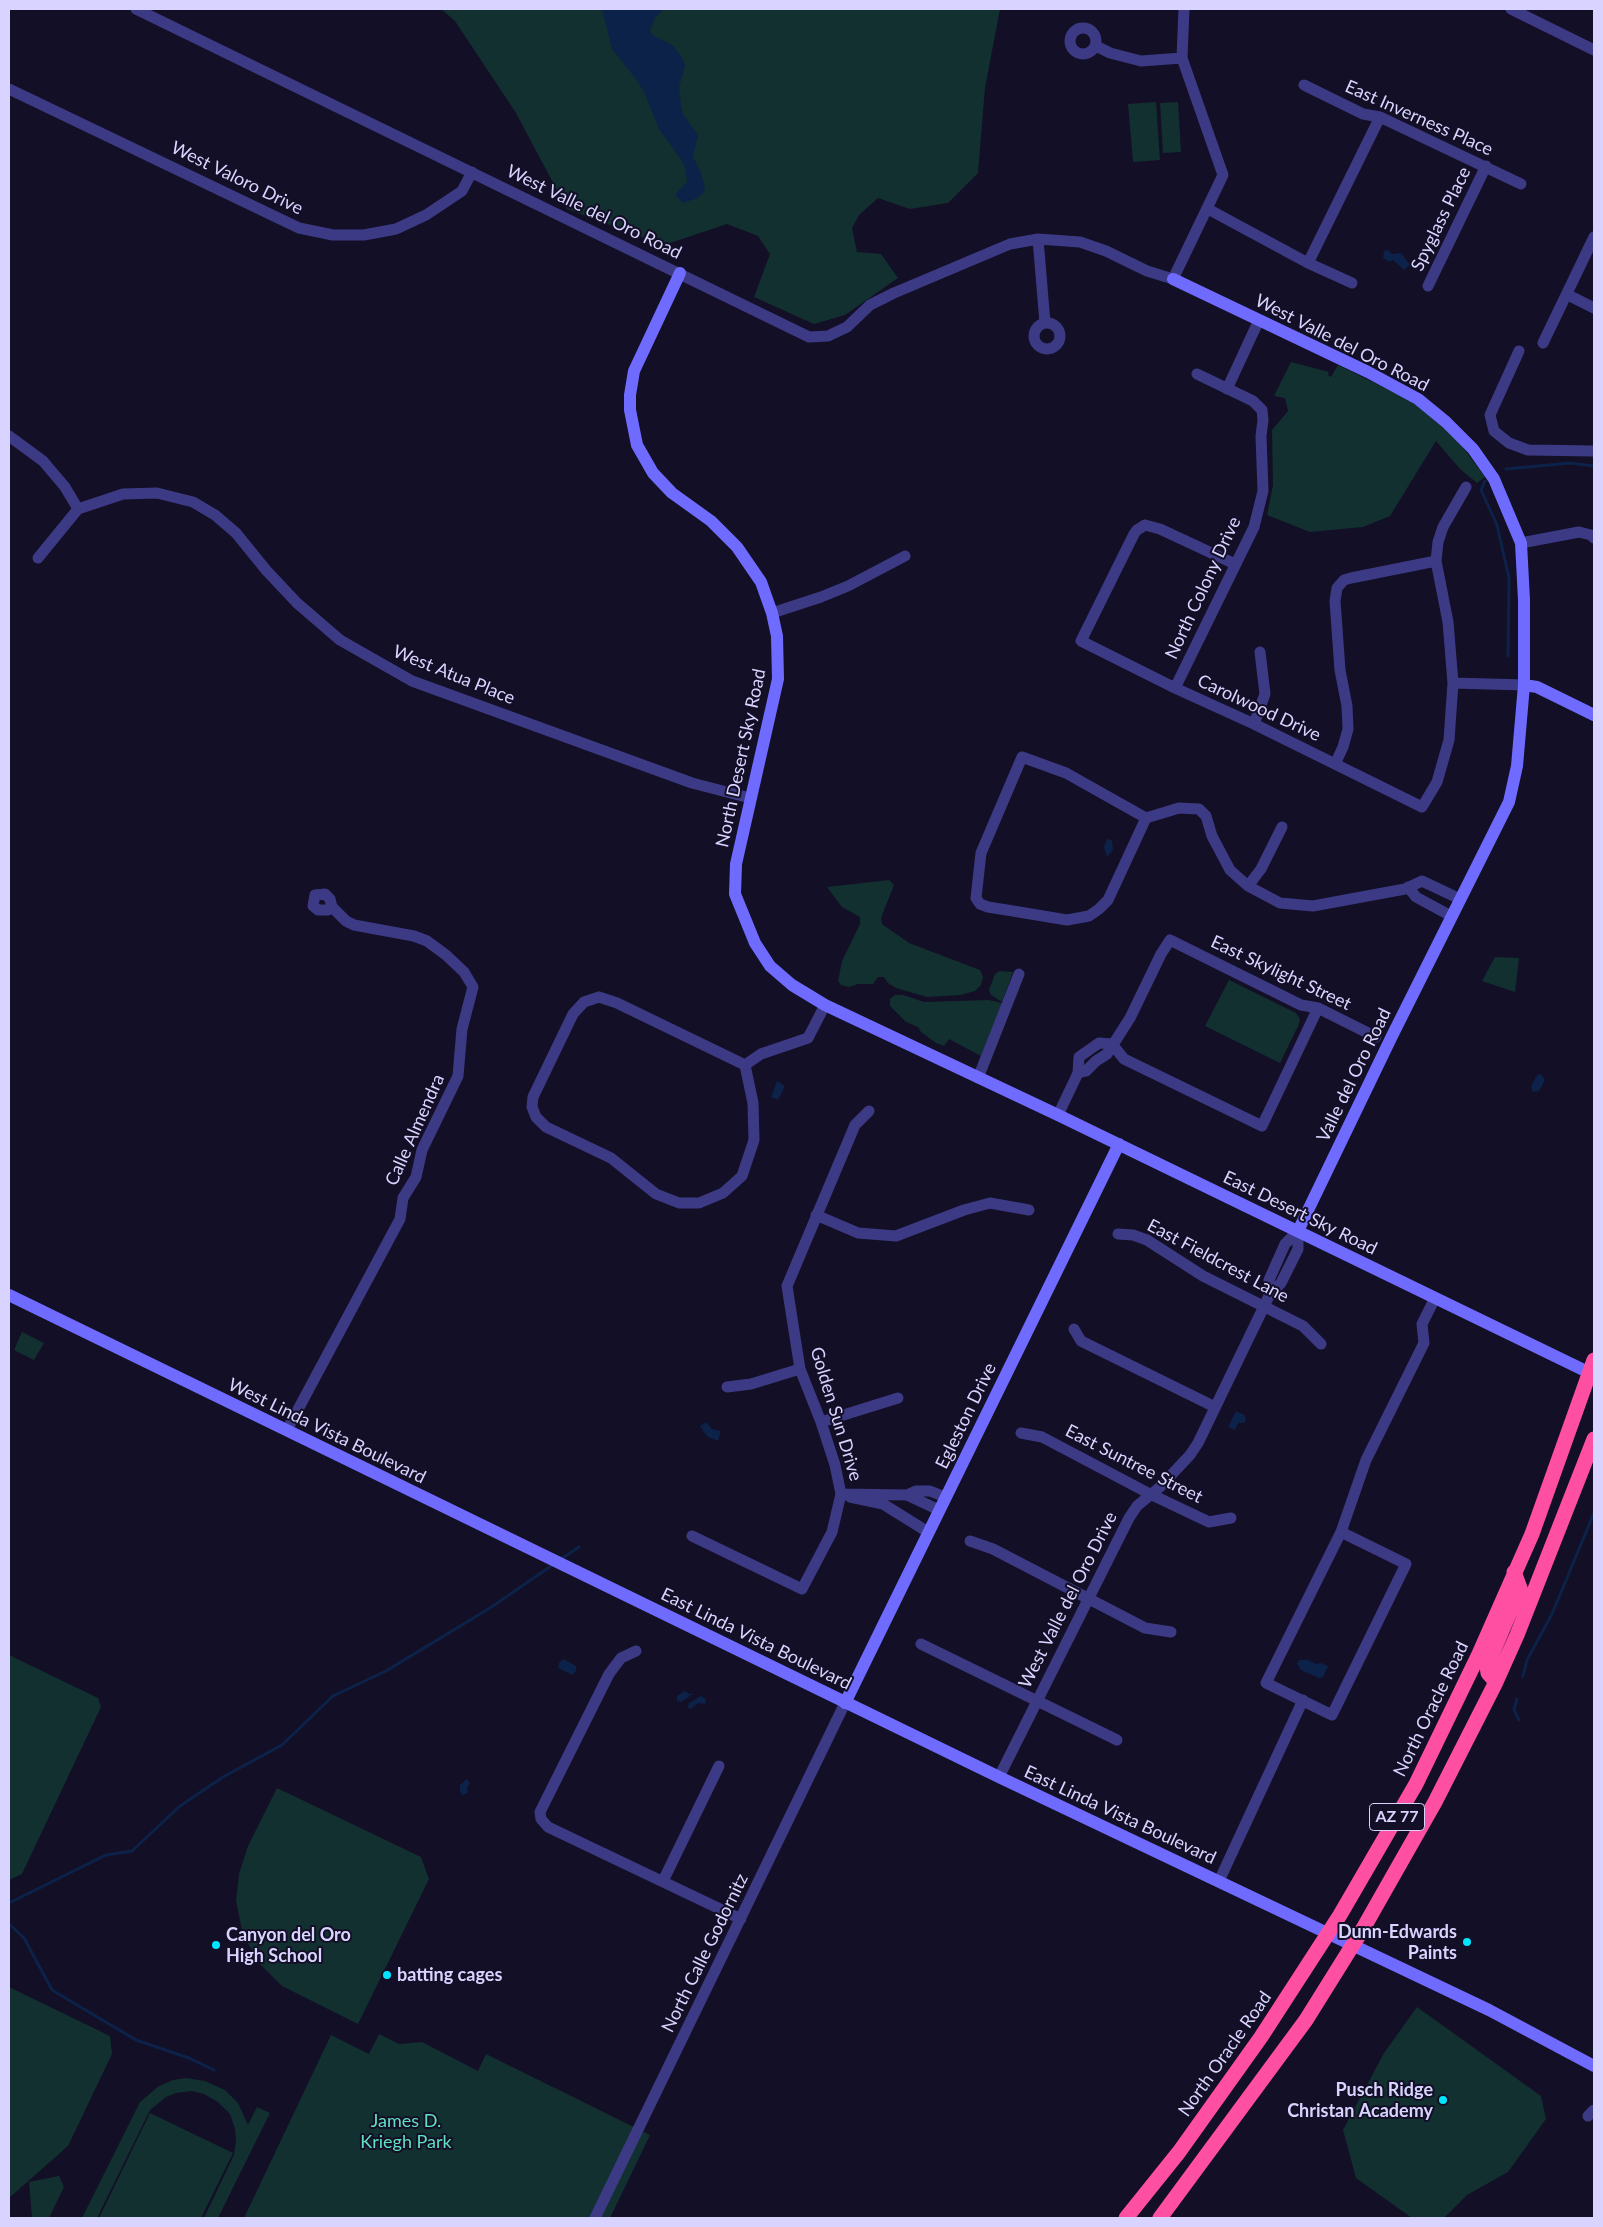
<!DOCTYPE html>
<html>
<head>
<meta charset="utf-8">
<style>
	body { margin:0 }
	#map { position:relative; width:1603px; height:2227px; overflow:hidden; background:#130f26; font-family:Lato,sans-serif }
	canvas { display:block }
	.frame { position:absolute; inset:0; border:10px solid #d9d4ff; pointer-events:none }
</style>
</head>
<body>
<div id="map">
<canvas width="1603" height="2227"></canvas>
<div class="frame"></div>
</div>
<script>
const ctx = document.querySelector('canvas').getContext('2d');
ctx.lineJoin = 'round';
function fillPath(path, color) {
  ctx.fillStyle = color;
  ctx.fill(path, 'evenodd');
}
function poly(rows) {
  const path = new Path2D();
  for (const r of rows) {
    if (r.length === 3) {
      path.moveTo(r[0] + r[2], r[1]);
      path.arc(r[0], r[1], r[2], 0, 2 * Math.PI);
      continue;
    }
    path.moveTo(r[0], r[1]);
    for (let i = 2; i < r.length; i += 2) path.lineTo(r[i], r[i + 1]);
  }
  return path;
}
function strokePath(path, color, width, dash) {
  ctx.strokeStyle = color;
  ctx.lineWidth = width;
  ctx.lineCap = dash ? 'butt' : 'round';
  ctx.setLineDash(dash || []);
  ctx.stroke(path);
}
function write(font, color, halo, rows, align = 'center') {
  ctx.font = font + ' Lato,sans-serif';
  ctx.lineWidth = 4;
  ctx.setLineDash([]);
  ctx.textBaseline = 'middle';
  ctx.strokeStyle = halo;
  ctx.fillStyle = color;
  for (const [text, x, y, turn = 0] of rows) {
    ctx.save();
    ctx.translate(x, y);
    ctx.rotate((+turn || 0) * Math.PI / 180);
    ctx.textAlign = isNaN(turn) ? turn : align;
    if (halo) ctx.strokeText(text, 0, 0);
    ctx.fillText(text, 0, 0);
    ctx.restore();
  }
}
const green = poly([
	[441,9,1000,9,985,88,978,173,948,203,910,209,878,198,859,215,852,228,857,252,881,254,898,278,845,315,814,324,754,297,770,254,758,236,727,224,664,245,567,209,516,113,455,21],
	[1156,102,1160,160,1133,162,1128,104],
	[1178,102,1181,152,1163,153,1160,103],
	[1291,362,1329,372,1328,375,1331,377,1338,365,1405,398,1423,409,1456,438,1485,477,1477,483,1460,469,1436,441,1390,516,1363,527,1310,532,1267,515,1273,485,1272,430,1288,411,1285,398,1274,396],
	[889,880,894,885,881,918,882,924,909,943,980,970,983,977,981,985,975,991,960,995,927,997,896,988,888,983,884,977,878,977,873,984,858,984,849,987,841,985,838,981,842,961,860,924,860,917,842,907,827,887],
	[1495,957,1519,958,1515,992,1482,981],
	[999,971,1013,972,1002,1002,991,995,989,990,995,974],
	[1229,980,1296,1013,1300,1019,1299,1024,1280,1063,1205,1026],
	[895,995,903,995,924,1002,989,1000,1002,1003,981,1056,949,1039,944,1046,936,1043,921,1032,918,1027,906,1022,890,1006,890,999],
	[22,1332,44,1343,34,1360,14,1350],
	[9,1655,98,1698,101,1707,22,1874,9,1880],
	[277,1788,421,1857,429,1879,358,2024,282,1986,260,1964,243,1935,236,1901,239,1874,248,1846],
	[9,1987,110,2036,112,2054,68,2146,9,2198],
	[1417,2007,1541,2096,1546,2119,1508,2172,1467,2195,1444,2218,1412,2218,1356,2178,1343,2130,1384,2053],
	[379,2034,399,2044,422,2042,478,2071,486,2054,650,2135,610,2218,244,2218,331,2035,369,2054],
	[186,2078,205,2081,225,2090,238,2103,248,2125,257,2107,270,2113,218,2218,204,2218,234,2155,236,2141,235,2129,230,2114,218,2102,204,2094,192,2091,176,2093,166,2097,150,2110,97,2218,82,2218,140,2102,159,2086,173,2080],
	[150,2113,233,2153,201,2218,99,2218],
	[59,2176,64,2187,49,2218,32,2218,29,2182]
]);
const water = poly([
	[602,9,663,9,655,18,650,30,652,35,674,46,683,59,685,66,679,87,681,104,683,114,698,135,693,157,700,170,705,187,704,192,698,198,683,203,676,196,676,193,687,182,685,169,682,161,659,129,644,92,635,78,612,49],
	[1388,250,1392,254,1401,253,1410,265,1404,270,1393,260,1389,262,1383,258,1384,251],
	[1107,839,1112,840,1113,850,1107,857,1104,847],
	[1541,1074,1545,1080,1539,1091,1533,1092,1531,1086,1537,1075],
	[777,1081,785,1086,778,1100,771,1097],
	[1236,1411,1244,1415,1246,1419,1244,1423,1238,1423,1235,1430,1228,1427],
	[706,1422,712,1429,721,1431,718,1441,708,1437,703,1431,700,1426],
	[563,1659,576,1666,576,1671,572,1675,558,1668,559,1663],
	[1299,1660,1308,1660,1316,1664,1321,1663,1328,1666,1323,1677,1319,1678,1301,1670,1297,1664],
	[685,1691,689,1694,692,1693,692,1695,689,1695,690,1696,681,1702,677,1701,677,1696],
	[701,1696,706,1699,705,1704,698,1703,691,1709,688,1708,689,1703],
	[467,1779,470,1783,467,1788,468,1793,463,1795,460,1792,460,1785]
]);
const stream = poly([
	[1506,469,1570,463,1594,466],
	[1485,481,1481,490,1497,525,1509,578,1508,656],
	[561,1559,579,1547],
	[1523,1676,1527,1660,1552,1614,1594,1513],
	[1517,1699,1514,1710,1519,1720],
	[9,1903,106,1855,132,1851,180,1806,223,1777,282,1745,333,1696,386,1671,490,1608,554,1564],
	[9,1924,24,1938,52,1990,136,2040,189,2058,214,2070]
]);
const street = poly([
	[136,9,809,337,828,336,847,327,870,305,894,293,1010,244,1038,239,1080,242,1106,251,1147,271,1173,279,1223,175,1182,58,1184,9],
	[1511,9,1594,50],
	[1083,41,13],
	[1096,46,1110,53,1141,61,1182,58],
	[1304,85,1363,114,1380,117,1521,184],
	[9,89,299,228,333,235,364,235,396,229,426,215,462,191,472,172],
	[1208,209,1308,263,1352,283],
	[1038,239,1045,323],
	[1308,263,1380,117],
	[1428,286,1486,166],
	[1568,295,1594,308],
	[1047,336,13],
	[1543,343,1594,237],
	[1519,351,1490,415,1494,431,1509,443,1528,450,1594,451],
	[1227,389,1259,320],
	[9,436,43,461,65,487,78,509],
	[1145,525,1137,530,1134,534,1081,641,1175,688,1254,724,1422,807,1437,782,1449,740,1453,683,1448,622,1436,561,1438,542,1443,527,1466,487],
	[1145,525,1160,529,1235,564],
	[1521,543,1579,532,1591,535,1594,538],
	[38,558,78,509,123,494,157,493,193,502,215,515,236,533,266,570,297,603,340,640,412,681,692,783,750,798],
	[772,613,821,597,848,586,905,556],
	[1453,683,1524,685],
	[1175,688,1254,527,1263,491,1261,436,1263,420,1262,410,1253,401,1197,374],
	[1254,724,1265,694,1260,652],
	[1022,757,1066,773,1146,818,1108,900,1099,909,1089,916,1067,920,1013,911,988,907,980,904,976,898,981,853,1022,757],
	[1335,764,1343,747,1348,729,1347,706,1340,670,1335,601,1337,588,1344,580,1351,578,1436,561],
	[1146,818,1179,808,1199,809,1206,816,1212,836,1230,870,1248,886,1280,903,1313,906,1405,889,1422,881,1460,899],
	[1248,886,1261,869,1282,827],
	[1408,887,1416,897,1451,916],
	[599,997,617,1003,745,1065,753,1103,754,1140,742,1176,723,1193,699,1203,679,1203,656,1194,611,1158,546,1127,536,1117,532,1107,533,1097,573,1014,584,1002,599,997],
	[1112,1044,1124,1059,1262,1126,1318,1008],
	[745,1065,761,1054,808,1038,825,1005],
	[1078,1073,1086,1071,1096,1061,1107,1054,1130,1018,1161,954,1170,940,1301,1005,1318,1008,1376,1037],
	[978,1078,1019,974],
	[1058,1115,1078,1073,1079,1057,1099,1043,1112,1044],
	[816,1215,858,1233,896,1236,964,1210,990,1203,1029,1210],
	[1118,1234,1133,1235,1147,1240,1203,1276,1303,1326,1321,1344],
	[1270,1294,1269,1280,1285,1244,1298,1231],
	[1074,1329,1081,1341,1215,1407],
	[727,1387,751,1384,800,1369],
	[821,1422,898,1398],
	[287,1430,400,1219,403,1198,416,1177,422,1150,458,1076,462,1029,473,987,464,972,446,955,427,941,414,936,354,925,346,921,332,907,330,899,325,894,315,895,313,906,318,910,328,910,332,907],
	[1021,1433,1042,1437,1150,1494,1209,1522,1231,1518],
	[841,1494,907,1495,939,1510],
	[907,1495,916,1491,930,1491,945,1497],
	[850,1497,883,1504,928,1532],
	[1341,1532,1406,1564,1332,1715,1266,1683,1341,1532,1366,1460,1424,1343,1422,1324,1435,1298],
	[692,1536,802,1589,832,1532,841,1494,835,1465,821,1422,800,1369,787,1286,855,1125,869,1111],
	[970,1541,993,1549,1145,1628,1171,1632],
	[921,1644,1117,1740],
	[636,1651,621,1658,609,1674,540,1812,541,1819,548,1827,741,1919],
	[999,1777,1129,1518,1137,1506,1160,1487,1190,1455,1198,1443,1270,1294,1281,1283,1298,1249,1298,1231],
	[663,1881,719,1766],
	[1219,1881,1303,1700],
	[1588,2116,1594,2110],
	[595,2218,845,1703]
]);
const secondary = poly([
	[680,273,634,371,630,395,630,410,637,445,653,473,672,493,711,521,737,547,761,582,772,613,777,636,778,679,736,864,735,894,755,943,770,966,792,985,825,1005,1058,1115,1594,1375],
	[1173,279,1368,372,1418,399,1446,422,1473,449,1494,479,1521,543,1524,600,1524,685,1517,766,1509,802,1391,1038,1298,1231],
	[1524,685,1537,687,1594,715],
	[9,1295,999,1777,1489,2010,1594,2066],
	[845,1703,1119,1144]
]);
const highway = poly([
	[1496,1682,1488,1673,1487,1666,1520,1588,1514,1572],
	[1126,2218,1179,2152,1261,2037,1340,1915,1416,1784,1479,1654,1532,1534,1594,1360],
	[1160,2218,1306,2020,1364,1927,1435,1802,1496,1682,1517,1635,1594,1439]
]);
const markers = [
	[1467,1942,5,"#00e5ff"],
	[216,1945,5,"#00e5ff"],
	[387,1975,5,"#00e5ff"],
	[1443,2100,5,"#00e5ff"]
];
const shields = [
	[1397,1817,55]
];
const shieldNames = [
	["AZ 77",1397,1817]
];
const streetNames = [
	["East Inverness Place",1419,118,24],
	["West Valoro Drive",237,178,26],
	["West Valle del Oro Road",594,212,26],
	["Spyglass Place",1441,219,-64],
	["West Valle del Oro Road",1342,343,27],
	["North Colony Drive",1203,588,-65],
	["West Atua Place",454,675,22],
	["Carolwood Drive",1259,708,25],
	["North Desert Sky Road",741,758,-78],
	["East Skylight Street",1281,973,25],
	["Valle del Oro Road",1354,1075,-64],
	["Calle Almendra",415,1130,-66],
	["East Desert Sky Road",1300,1213,26],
	["East Fieldcrest Lane",1218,1261,28],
	["Golden Sun Drive",836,1414,73],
	["Egleston Drive",966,1416,-64],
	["West Linda Vista Boulevard",327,1431,26],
	["East Suntree Street",1134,1464,27],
	["West Valle del Oro Drive",1068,1600,-63],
	["East Linda Vista Boulevard",756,1639,26],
	["North Oracle Road",1431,1709,-64],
	["East Linda Vista Boulevard",1120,1815,25],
	["North Calle Godornitz",705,1953,-64],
	["North Oracle Road",1225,2054,-55]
];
const poiNames = [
	["Dunn-Edwards",1457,1932],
	["Paints",1457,1953],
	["Canyon del Oro",226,1935,"left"],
	["High School",226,1956,"left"],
	["batting cages",397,1975,"left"],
	["Pusch Ridge",1433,2090],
	["Christan Academy",1433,2111]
];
const parkNames = [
	["James D.",406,2121],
	["Kriegh Park",406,2142]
];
fillPath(green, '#12302f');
fillPath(water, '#0c2248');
strokePath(stream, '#0c2248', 3);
strokePath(street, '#3d3a85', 11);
strokePath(secondary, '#6f6bff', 12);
strokePath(highway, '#ff4fa3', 15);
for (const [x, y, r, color] of markers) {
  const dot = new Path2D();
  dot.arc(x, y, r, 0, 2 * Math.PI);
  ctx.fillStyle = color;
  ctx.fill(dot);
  strokePath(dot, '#130f26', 2);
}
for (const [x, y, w] of shields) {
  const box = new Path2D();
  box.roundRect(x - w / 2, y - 13.5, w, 27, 4);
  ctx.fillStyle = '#130f26';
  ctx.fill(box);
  strokePath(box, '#d9d4ff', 1);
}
write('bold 16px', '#d9d4ff', null, shieldNames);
write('18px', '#d9d4ff', '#130f26', streetNames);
write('bold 18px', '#d9d4ff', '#130f26', poiNames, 'right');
write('18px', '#5fe0c0', '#130f26', parkNames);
</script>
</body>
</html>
